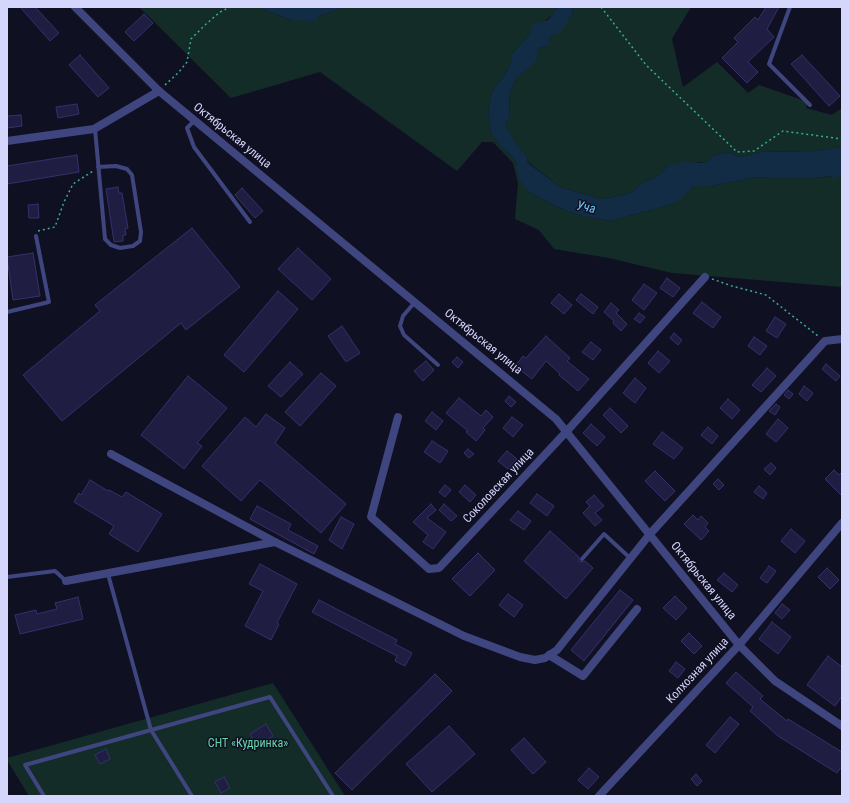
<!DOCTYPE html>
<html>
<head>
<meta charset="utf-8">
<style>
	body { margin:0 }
	#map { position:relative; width:849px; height:803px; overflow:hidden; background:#101023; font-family:"Roboto Condensed",sans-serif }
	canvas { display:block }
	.frame { position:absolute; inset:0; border:8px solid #d5d6fc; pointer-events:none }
</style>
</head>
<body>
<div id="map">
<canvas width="849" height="803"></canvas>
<div class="frame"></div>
</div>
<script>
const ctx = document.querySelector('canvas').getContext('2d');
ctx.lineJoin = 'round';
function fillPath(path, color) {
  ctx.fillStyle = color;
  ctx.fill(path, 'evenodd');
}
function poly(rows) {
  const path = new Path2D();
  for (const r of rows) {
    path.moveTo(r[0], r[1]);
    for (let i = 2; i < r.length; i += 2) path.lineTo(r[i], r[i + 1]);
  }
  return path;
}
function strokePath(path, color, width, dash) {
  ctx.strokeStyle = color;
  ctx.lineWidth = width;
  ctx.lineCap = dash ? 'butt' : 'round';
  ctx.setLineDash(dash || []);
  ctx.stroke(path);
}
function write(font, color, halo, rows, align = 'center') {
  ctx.font = font + ' "Roboto Condensed",sans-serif';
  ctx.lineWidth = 3;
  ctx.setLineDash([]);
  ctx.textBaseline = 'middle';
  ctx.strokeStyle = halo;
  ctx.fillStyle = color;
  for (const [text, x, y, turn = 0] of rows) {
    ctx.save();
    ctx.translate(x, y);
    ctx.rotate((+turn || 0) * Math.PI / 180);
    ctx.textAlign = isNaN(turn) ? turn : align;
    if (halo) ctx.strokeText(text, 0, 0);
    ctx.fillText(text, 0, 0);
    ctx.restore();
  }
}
const green = poly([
	[139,7,257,7,291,20,319,16,345,7,557,7,552,15,531,32,512,54,509,68,492,92,488,113,491,132,500,145,514,158,517,165,517,171,528,191,557,207,582,216,610,221,662,207,679,200,693,186,710,186,752,178,784,176,813,178,832,176,842,174,842,287,672,273,609,258,554,249,539,230,515,219,518,183,513,163,493,142,482,142,457,171,320,72,231,98],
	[573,7,691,7,672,39,683,87,717,62,748,93,759,85,808,102,806,108,832,115,842,108,842,147,815,151,762,152,740,157,726,152,713,156,705,163,699,162,666,167,663,172,655,178,644,182,629,194,601,199,560,187,528,162,527,157,516,145,505,125,510,117,509,94,516,79,524,71,539,48,544,46,552,35,572,14],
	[273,683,345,796,29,796,7,760,7,758]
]);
const water = poly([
	[257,7,345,7,319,16,316,21,291,20],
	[557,7,573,7,572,14,560,33,552,35,549,39,549,45,539,48,536,54,537,60,516,79,509,94,510,117,505,125,516,144,527,157,528,163,560,187,601,199,629,194,644,182,655,178,663,172,666,167,684,162,705,163,713,156,726,152,740,157,762,152,815,151,841,147,842,147,842,174,834,180,832,176,813,178,768,177,752,178,710,186,693,186,680,200,662,207,610,221,582,216,557,207,528,191,519,179,517,171,517,165,514,158,500,145,491,132,488,113,492,92,509,68,512,54,531,32,532,25,548,20,552,15]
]);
const building = poly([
	[20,7,35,7,59,33,50,41,20,7],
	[766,7,779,7,767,29,774,37,748,62,758,72,747,83,722,58,738,42,734,38,755,17,758,20,766,7],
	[144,14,153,23,134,41,125,32,144,14],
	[80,55,109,88,98,97,69,65,80,55],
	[802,55,840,96,829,106,791,64,802,55],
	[77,104,79,114,58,118,56,107,77,104],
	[21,115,22,126,7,128,7,116,21,115],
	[77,155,79,172,7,184,7,166,77,155],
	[118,187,119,193,122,193,128,228,125,229,126,235,123,235,123,241,114,242,106,189,118,187],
	[242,188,263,211,255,218,235,195,242,188],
	[38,204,39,218,29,218,28,205,38,204],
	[192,228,240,287,186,330,181,323,62,421,23,375,100,311,95,305,192,228],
	[298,248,331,279,312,300,278,269,298,248],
	[33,253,40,296,13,300,7,257,33,253],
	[667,278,680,288,673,297,660,288,667,278],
	[644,284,657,293,644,310,632,300,644,284],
	[278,291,298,309,244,372,224,355,278,291],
	[559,294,572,305,564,314,551,303,559,294],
	[581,294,598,307,593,314,576,300,581,294],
	[702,302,721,317,713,328,693,313,702,302],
	[611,303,619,310,616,313,627,324,621,331,613,323,614,321,604,312,611,303],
	[639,313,645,317,640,323,634,319,639,313],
	[775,317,786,324,777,338,766,331,775,317],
	[342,326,360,353,346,362,328,336,342,326],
	[674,333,682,340,678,345,670,338,674,333],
	[546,336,570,358,567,361,589,379,578,391,559,375,560,374,546,361,532,379,515,366,523,356,526,358,546,336],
	[754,337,767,346,760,355,748,346,754,337],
	[591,342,601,350,593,360,582,352,591,342],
	[658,351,670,361,659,373,648,363,658,351],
	[457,357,463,362,458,368,452,362,457,357],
	[426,361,434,370,423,381,414,371,426,361],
	[290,362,303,374,281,397,268,386,290,362],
	[826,364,840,376,836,381,822,369,826,364],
	[767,368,776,376,761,392,752,385,767,368],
	[321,373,336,386,300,426,285,412,321,373],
	[188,376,227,408,197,443,202,446,184,469,141,435,188,376],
	[635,378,646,388,635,403,623,393,635,378],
	[804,386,813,393,807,401,799,394,804,386],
	[788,390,793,394,789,399,784,395,788,390],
	[509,396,516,402,511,407,505,401,509,396],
	[459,398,481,416,486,410,493,417,483,428,485,430,476,441,466,432,468,431,446,413,459,398],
	[728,399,740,410,732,419,720,408,728,399],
	[776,404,780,407,775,415,769,411,776,404],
	[610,408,628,426,621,433,603,415,610,408],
	[432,412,443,421,436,430,425,421,432,412],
	[266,414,285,428,275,443,346,504,321,533,260,480,241,501,202,466,245,417,256,427,266,414],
	[512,417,523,425,513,437,503,428,512,417],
	[778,419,788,428,776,442,766,434,778,419],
	[591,424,605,437,597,446,583,433,591,424],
	[708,427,718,436,712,444,701,435,708,427],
	[662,432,683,448,674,459,653,444,662,432],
	[432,441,448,451,440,463,424,452,432,441],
	[468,449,474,454,469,458,464,453,468,449],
	[507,451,517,459,508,469,498,461,507,451],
	[771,463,776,468,770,475,764,469,771,463],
	[834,470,839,475,842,472,842,496,825,479,834,470],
	[655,471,675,491,665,501,645,481,655,471],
	[718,479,724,485,719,490,713,484,718,479],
	[90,480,108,491,109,490,122,497,126,492,162,514,138,552,109,534,114,526,74,502,79,493,81,495,90,480],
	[445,485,451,490,445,497,439,492,445,485],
	[465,485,476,495,470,502,459,492,465,485],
	[759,486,767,493,763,499,754,492,759,486],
	[537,494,554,506,547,516,530,503,537,494],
	[594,495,604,506,595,513,602,520,595,526,583,513,590,506,586,502,594,495],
	[431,504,436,510,427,518,446,532,433,549,423,542,428,535,413,522,431,504],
	[444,504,457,516,451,521,439,510,444,504],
	[257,506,291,524,288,530,318,546,314,554,250,519,257,506],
	[518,511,531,521,524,530,510,520,518,511],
	[693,515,698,520,701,516,708,523,705,527,709,531,701,540,684,524,693,515],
	[341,517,354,524,342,549,329,540,341,517],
	[791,529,805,541,795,553,781,541,791,529],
	[550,531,579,557,579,560,580,562,585,561,593,568,566,599,524,561,550,531],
	[478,553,495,570,470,596,452,579,478,553],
	[260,564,297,584,277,623,279,624,271,640,245,626,263,591,249,584,260,564],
	[769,566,776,571,767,583,760,578,769,566],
	[827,568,839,580,830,589,818,577,827,568],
	[724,573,738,585,732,592,717,580,724,573],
	[620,590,633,600,584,661,571,650,620,590],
	[508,594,523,605,514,617,499,605,508,594],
	[675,596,687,608,676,620,663,608,675,596],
	[78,597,83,619,20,634,15,615,36,610,37,614,57,609,55,603,78,597],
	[319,600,397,640,395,644,412,653,405,666,395,661,397,656,312,612,319,600],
	[782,604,790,610,782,619,775,613,782,604],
	[772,622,791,637,778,654,759,639,772,622],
	[689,633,702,646,694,654,681,641,689,633],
	[828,656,842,667,842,696,835,706,807,685,828,656],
	[676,662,685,669,678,678,669,671,676,662],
	[736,672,763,696,760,699,787,721,788,719,842,752,842,766,837,773,778,736,750,711,753,707,726,683,736,672],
	[435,674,452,691,352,790,335,773,435,674],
	[730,717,739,724,715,753,706,745,730,717],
	[266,724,273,736,257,746,250,734,266,724],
	[449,726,475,754,432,792,406,764,449,726],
	[524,738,546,762,533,774,511,750,524,738],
	[106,749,110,759,100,764,95,755,106,749],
	[589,768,599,777,588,789,578,780,589,768],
	[696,774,702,781,697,786,691,779,696,774],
	[224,777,230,788,221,793,215,782,224,777]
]);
const path = poly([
	[601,7,646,65,737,152,754,151,783,131,842,139],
	[165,85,179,72,187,62,191,39,205,25,220,12,230,7],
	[38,231,55,227,64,202,73,184,93,171],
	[712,279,732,286,766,295,818,336]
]);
const service = poly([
	[790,7,769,64,810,105],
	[195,120,187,128,194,147,250,222],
	[95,129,105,239,111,245,120,248,133,246,140,241,141,232,132,175,127,169,116,166,98,167],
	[415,302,403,316,400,326,404,335,438,365],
	[7,312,49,302,36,236],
	[582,559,604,534,630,558],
	[108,574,151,730,192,796],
	[7,577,55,571,66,581],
	[44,796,25,765,270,697,333,796]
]);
const minor = poly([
	[7,141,94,129,159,91],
	[398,417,371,517,429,569,439,568,567,431,705,277],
	[111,454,275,542,464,636,520,657,535,660,545,658,557,650,650,534,825,341,842,339],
	[66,581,275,542],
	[549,655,583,676,637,609],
	[599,796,739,645,842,523]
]);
const tertiary = poly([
	[75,7,159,91,556,419,739,645,775,681,842,726]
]);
const streetNames = [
	["Октябрьская улица",232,136,39],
	["Октябрьская улица",483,342,39],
	["Соколовская улица",499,486,-47],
	["Октябрьская улица",703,581,51],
	["Колхозная улица",698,671,-47]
];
const parkNames = [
	["СНТ «Кудринка»",248,744]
];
const waterNames = [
	["Уча",586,208,12]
];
fillPath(green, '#132c28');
fillPath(water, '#122c45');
fillPath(building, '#1f1d42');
strokePath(building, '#34316c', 1);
strokePath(path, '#38ac94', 1.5, [2, 3]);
strokePath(service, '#3f457e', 4);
strokePath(minor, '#3f457e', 8);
strokePath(tertiary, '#3f457e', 8);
write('12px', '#d5d6fc', '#101023', streetNames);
write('12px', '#66d6aa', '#101023', parkNames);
write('italic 13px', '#6bc8f3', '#101023', waterNames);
</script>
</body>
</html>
